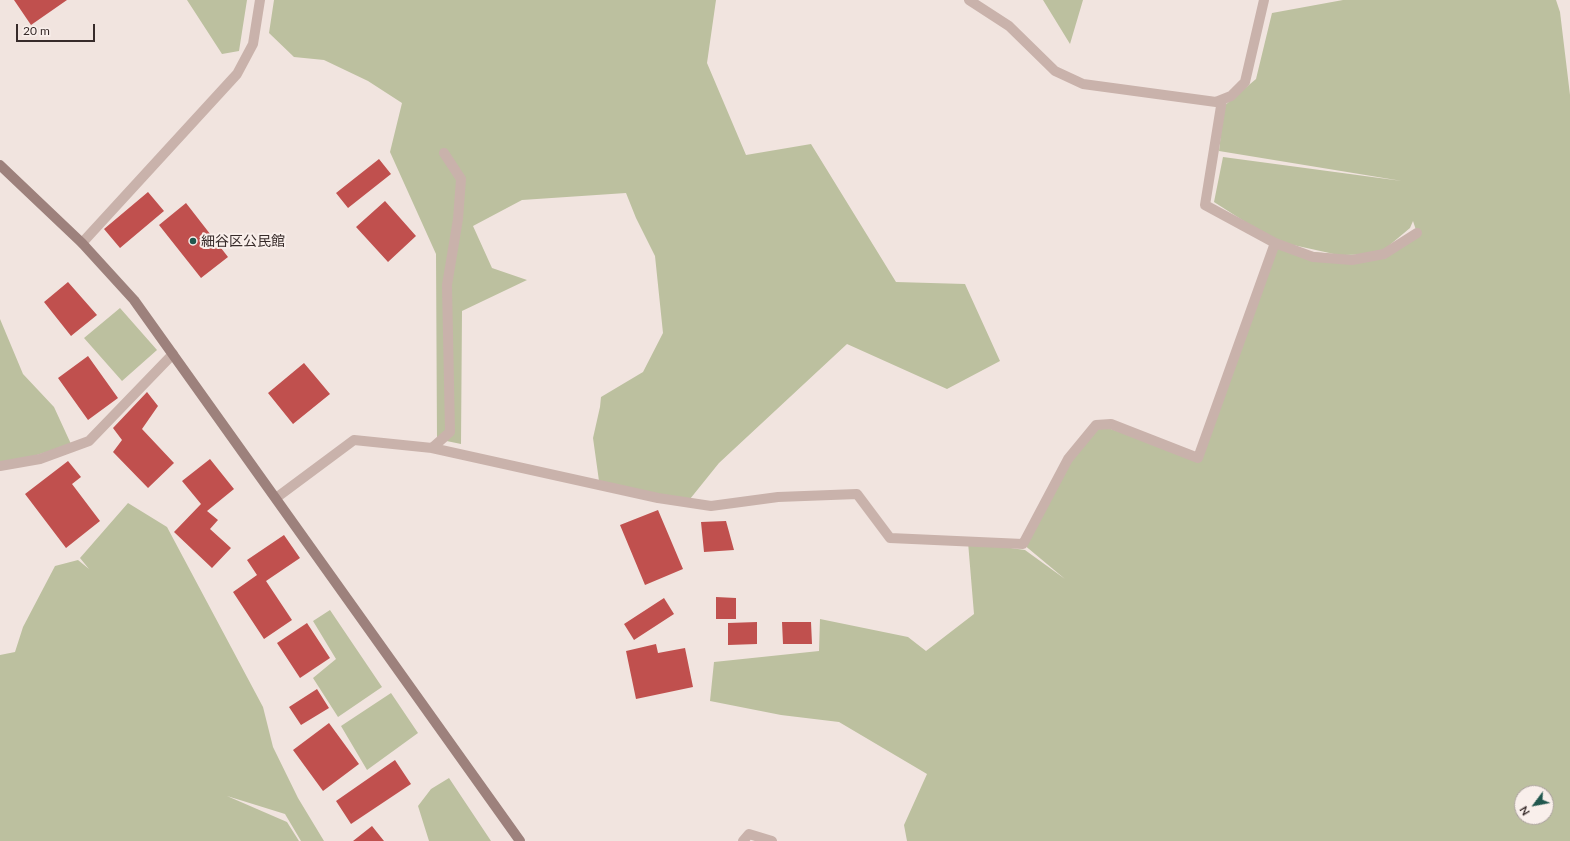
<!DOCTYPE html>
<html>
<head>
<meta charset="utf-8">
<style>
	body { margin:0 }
	#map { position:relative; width:1570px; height:841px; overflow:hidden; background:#f1e4df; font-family:Lato,sans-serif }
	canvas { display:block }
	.north { position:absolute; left:1514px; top:785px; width:40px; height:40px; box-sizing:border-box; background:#f9efeb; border:1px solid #aba19e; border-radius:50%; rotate:238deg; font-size:11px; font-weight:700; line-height:16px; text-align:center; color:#372b2a }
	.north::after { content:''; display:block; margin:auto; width:14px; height:18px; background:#21574e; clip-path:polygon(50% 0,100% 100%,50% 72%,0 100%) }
	.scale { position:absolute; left:16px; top:24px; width:79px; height:18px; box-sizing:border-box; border:2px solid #372b2a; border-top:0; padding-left:5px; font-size:12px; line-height:14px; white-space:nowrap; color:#372b2a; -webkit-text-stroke:3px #f9efeb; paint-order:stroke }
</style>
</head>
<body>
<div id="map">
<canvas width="1570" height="841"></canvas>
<div class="north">N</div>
<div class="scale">20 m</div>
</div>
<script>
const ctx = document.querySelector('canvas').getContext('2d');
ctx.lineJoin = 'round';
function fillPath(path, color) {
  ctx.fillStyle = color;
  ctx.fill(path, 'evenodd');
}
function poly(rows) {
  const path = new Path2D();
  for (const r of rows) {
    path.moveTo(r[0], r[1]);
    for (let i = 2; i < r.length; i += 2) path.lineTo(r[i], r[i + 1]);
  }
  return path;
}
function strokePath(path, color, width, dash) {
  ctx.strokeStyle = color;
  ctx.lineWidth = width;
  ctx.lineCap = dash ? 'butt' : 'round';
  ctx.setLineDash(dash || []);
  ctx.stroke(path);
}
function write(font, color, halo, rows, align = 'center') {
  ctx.font = font + ' Lato,"Noto Sans JP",sans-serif';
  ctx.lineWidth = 4;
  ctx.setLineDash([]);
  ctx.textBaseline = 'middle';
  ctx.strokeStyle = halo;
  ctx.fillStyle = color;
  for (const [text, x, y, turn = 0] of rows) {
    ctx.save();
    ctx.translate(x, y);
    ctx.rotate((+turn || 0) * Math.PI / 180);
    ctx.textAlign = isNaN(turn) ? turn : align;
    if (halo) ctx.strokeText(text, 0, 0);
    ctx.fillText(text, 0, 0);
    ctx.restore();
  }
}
const green = poly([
	[187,0,247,0,239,51,222,54],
	[274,0,716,0,707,63,746,155,811,144,896,282,965,284,1000,361,947,389,847,344,719,463,690,499,664,499,599,481,593,438,600,407,601,397,643,372,663,333,655,256,636,218,626,193,522,200,473,226,492,268,527,280,462,311,461,444,437,439,436,254,390,152,402,103,368,81,324,60,294,57,269,33],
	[1043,0,1083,0,1070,44],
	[1343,0,1556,0,1560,12,1570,95,1570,841,907,841,904,825,927,774,839,722,781,715,710,701,714,662,819,651,820,619,908,637,926,651,974,614,968,542,1025,550,1065,579,1023,544,1093,423,1197,458,1274,248,1334,254,1275,241,1214,202,1223,157,1402,181,1219,151,1224,106,1256,79,1272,13],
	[1413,221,1417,233,1377,258,1345,255,1379,254,1410,228],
	[1522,793,1546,793,1546,817,1522,817],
	[120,308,157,350,122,381,84,338],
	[0,319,23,374,54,407,71,444,0,467],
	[128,503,167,527,263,707,273,747,298,798,324,841,301,841,285,814,227,796,287,822,299,841,0,841,0,655,15,652,23,627,55,566,78,560,89,569,80,558],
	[330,610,382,687,338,717,313,678,336,659,313,621],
	[391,693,418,733,367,770,341,726],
	[449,778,491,841,429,841,418,806,431,789]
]);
const building = poly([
	[14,0,67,0,31,25],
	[379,159,391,174,348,208,336,193],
	[148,192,164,211,120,248,104,229],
	[385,201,416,236,388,262,356,227],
	[186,203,228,257,201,278,159,225],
	[68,282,97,315,71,336,44,302],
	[88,356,118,398,88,420,58,378],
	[304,363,330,394,293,424,268,393],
	[147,392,158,406,142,429,174,463,148,488,113,452,122,440,113,428],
	[210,459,234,489,207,511,218,520,210,529,231,548,212,568,174,532,201,504,182,481],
	[68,461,81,477,72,484,100,521,66,548,25,494],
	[658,510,683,569,645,585,620,525],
	[726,521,734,550,704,552,701,522],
	[284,535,300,558,266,581,292,620,264,639,233,592,257,575,247,560],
	[716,597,736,598,736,619,716,619],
	[664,598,674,614,634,640,624,624],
	[757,622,757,644,728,645,728,623],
	[782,622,811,622,812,644,783,644],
	[307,623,330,658,300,678,277,643],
	[656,644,658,653,685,648,693,687,636,699,626,651],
	[317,689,329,708,301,725,289,707],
	[329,723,359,764,323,791,293,750],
	[395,760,411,784,351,824,336,801],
	[372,826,384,841,353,841]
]);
const street = poly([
	[969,0,1009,26,1055,71,1083,84,1216,102,1231,96,1245,82,1264,0],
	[1222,100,1205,205,1275,243,1313,257,1352,260,1384,254,1417,233],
	[82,243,237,74,253,44,260,0],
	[432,448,450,432,447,285,458,219,461,179,444,153],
	[0,466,40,459,89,441,173,354],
	[276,498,354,440,432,448,658,498,711,506,778,497,857,494,890,538,1023,544,1068,459,1096,425,1111,424,1198,458,1275,243],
	[743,841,749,834,772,841]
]);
const secondary = poly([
	[0,165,82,243,134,300,520,841]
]);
const markers = [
	[193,241,4,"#21574e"]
];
const poiNames = [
	["細谷区公民館",201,241]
];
fillPath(green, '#bcc09f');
fillPath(building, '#c0504e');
strokePath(street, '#c9b2ab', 10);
strokePath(secondary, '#9d817c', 10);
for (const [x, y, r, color] of markers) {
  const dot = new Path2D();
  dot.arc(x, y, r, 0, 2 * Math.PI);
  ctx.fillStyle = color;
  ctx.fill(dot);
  strokePath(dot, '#f9efeb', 1.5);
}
write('14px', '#372b2a', '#f9efeb', poiNames, 'left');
</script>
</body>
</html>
